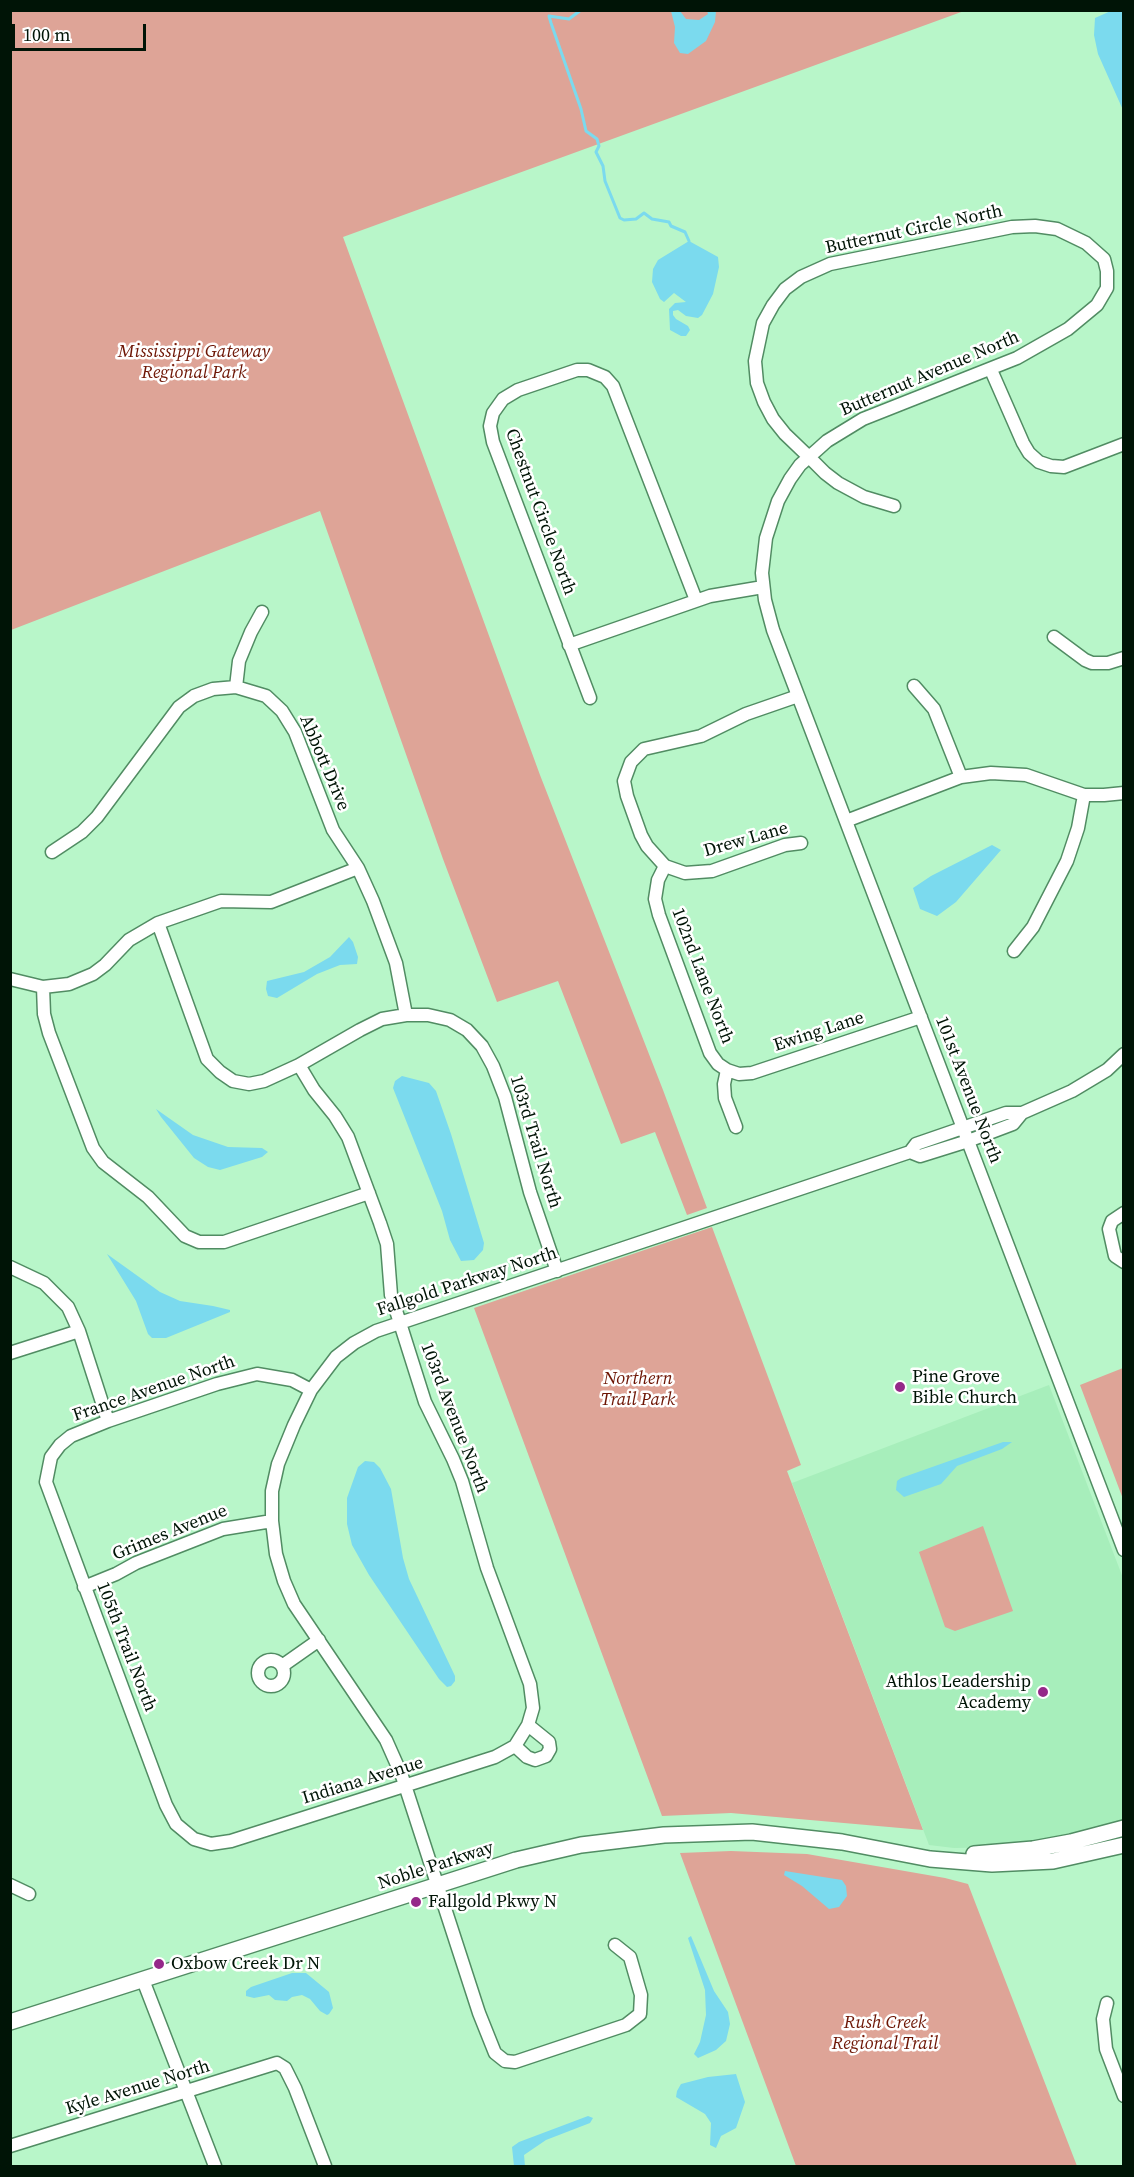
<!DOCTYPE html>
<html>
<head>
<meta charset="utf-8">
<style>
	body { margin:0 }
	#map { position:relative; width:1134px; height:2177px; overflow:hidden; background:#b8f6c9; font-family:"Source Serif 4",serif }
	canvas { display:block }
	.frame { position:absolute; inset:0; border:12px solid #001406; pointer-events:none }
	.scale { position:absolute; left:12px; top:24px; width:134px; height:27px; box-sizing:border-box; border:3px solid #001406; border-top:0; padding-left:8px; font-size:18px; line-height:21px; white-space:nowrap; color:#001406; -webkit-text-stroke:4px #fff; paint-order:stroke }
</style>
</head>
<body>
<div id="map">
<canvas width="1134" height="2177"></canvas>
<div class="frame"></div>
<div class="scale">100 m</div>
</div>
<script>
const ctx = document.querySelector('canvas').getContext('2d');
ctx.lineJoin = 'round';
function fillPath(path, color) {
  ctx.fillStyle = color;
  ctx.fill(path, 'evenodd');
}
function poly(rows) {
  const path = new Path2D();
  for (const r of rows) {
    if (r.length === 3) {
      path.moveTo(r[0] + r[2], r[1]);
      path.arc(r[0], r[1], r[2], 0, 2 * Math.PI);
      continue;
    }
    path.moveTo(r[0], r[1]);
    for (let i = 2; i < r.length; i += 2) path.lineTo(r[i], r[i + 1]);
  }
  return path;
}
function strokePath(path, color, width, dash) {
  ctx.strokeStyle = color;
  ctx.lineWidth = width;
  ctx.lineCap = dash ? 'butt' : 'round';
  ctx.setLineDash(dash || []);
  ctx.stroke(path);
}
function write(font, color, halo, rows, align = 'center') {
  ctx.font = font + ' "Source Serif 4",serif';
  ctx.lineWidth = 5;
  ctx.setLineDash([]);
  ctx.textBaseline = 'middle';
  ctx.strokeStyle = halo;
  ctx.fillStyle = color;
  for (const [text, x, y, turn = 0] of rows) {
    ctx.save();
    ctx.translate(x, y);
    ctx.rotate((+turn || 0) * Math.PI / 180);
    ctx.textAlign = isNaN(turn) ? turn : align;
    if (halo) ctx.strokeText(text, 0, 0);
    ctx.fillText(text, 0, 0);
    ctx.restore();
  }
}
const built = poly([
	[1049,1385,1123,1578,1123,1822,1090,1833,1016,1847,954,1848,929,1845,792,1483]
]);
const green = poly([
	[11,11,964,11,343,237,540,775,663,1090,707,1208,687,1215,655,1132,621,1144,558,981,497,1002,443,859,320,511,11,630],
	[712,1227,801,1465,787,1471,923,1830,731,1813,662,1816,474,1308],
	[1123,1368,1123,1499,1080,1385],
	[983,1526,1013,1611,955,1631,945,1627,919,1552],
	[731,1851,807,1854,945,1878,968,1884,1077,2166,796,2166,680,1853]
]);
const water = poly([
	[1113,10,1123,11,1123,110,1098,54,1094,35,1095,18],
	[671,11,680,11,686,19,699,20,708,14,707,11,716,11,715,22,706,41,688,54,680,53,674,43,675,27],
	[689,241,718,257,719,267,713,294,702,315,698,318,686,316,678,310,673,311,673,315,676,319,688,326,690,330,686,336,681,336,670,330,669,309,675,303,686,302,674,293,664,302,660,299,652,282,653,269,658,260],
	[992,845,1001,850,956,902,937,916,920,909,913,888,931,876],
	[349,937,353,942,358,957,357,964,340,965,317,974,277,998,268,996,266,989,267,981,304,972,330,957],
	[402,1076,429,1083,436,1091,451,1134,484,1243,483,1250,474,1260,461,1261,450,1240,442,1211,393,1088,395,1081],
	[156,1109,193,1135,228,1147,262,1148,268,1152,262,1157,220,1170,208,1167,194,1158,161,1117],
	[107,1254,160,1292,180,1301,213,1306,230,1310,230,1312,166,1338,152,1338,148,1334,136,1301],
	[1003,1442,1012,1442,1002,1449,957,1466,941,1484,904,1497,896,1490,897,1481,901,1478],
	[365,1461,374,1462,380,1468,391,1489,403,1558,409,1579,455,1676,455,1681,451,1686,447,1687,439,1679,369,1575,352,1545,347,1524,347,1498,358,1467],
	[785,1871,842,1880,846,1886,847,1896,839,1907,829,1909,802,1886,784,1875],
	[691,1936,714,1991,728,2012,730,2024,726,2041,716,2050,698,2058,694,2054,700,2042,706,2015,705,1990,688,1938],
	[292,1973,306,1973,329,1992,333,2008,329,2014,327,2015,320,2011,310,1999,302,1995,292,1997,287,2001,275,2000,269,1995,254,1998,246,1996,246,1991,251,1987],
	[736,2074,745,2102,736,2128,721,2136,716,2148,710,2145,711,2123,705,2114,676,2097,677,2091,681,2084,708,2077],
	[588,2116,593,2118,590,2123,546,2140,524,2155,525,2166,514,2166,512,2147,519,2142]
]);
const stream = poly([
	[581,10,569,19,549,16,551,23,581,109,586,131,597,139,599,146,596,152,603,166,605,181,620,218,624,220,636,219,644,213,652,219,669,222,671,226,685,232,689,241]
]);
const minor = poly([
	[991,370,1023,443,1029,453,1039,462,1051,466,1064,467,1124,444],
	[894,506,864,497,838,483,825,473,809,457,785,434,773,419,764,402,757,383,755,361,763,323,773,305,785,289,801,277,830,264,1012,227,1035,226,1057,229,1086,243,1104,259,1107,271,1107,288,1097,305,1068,329,1017,358,863,419,827,441,817,450,809,457,800,465,790,479,778,501,766,538,762,573,765,600,773,630,1124,1550],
	[1054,637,1085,660,1092,663,1108,663,1124,658],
	[569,645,710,596,763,587],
	[914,686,934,709,961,777],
	[236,687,239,661,251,632,262,612],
	[590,698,493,442,490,426,493,413,503,399,518,390,577,370,588,370,605,377,613,386,696,600],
	[846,821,961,777,991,773,1026,775,1084,795,1104,795,1124,793],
	[52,852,82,832,97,817,179,707,194,696,213,689,236,687,266,696,282,711,295,732,333,830,358,868,373,901,396,963,406,1015],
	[665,866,685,873,712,871,785,845,801,843],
	[158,923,207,1059,220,1072,233,1081,249,1084,264,1081,299,1065,360,1030,382,1019,406,1015,428,1015,450,1020,467,1030,482,1046,493,1066,505,1097,530,1192,557,1271],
	[1014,951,1033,927,1067,861,1078,828,1084,795],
	[10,979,43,987,69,984,93,974,105,965,129,940,158,923,221,901,271,902,358,868],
	[43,987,44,1014,49,1033,93,1148,103,1162,148,1197,185,1236,199,1242,224,1242,369,1193],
	[299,1065,314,1090,335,1116,348,1137,380,1223,387,1244,391,1295,400,1323,425,1402,453,1459,462,1481,487,1568,530,1684,533,1708,528,1725,515,1746,495,1757,231,1841,211,1844,194,1839,176,1824,166,1805,46,1482,51,1457,60,1445,71,1436,108,1421,217,1384,257,1374,292,1380,311,1390],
	[727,1070,739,1074,752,1073,921,1017],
	[736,1127,725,1098,724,1084,727,1070,718,1064,710,1053,659,915,655,899,658,880,665,866,647,846,641,835,627,796,624,781,631,762,644,749,701,736,746,714,798,696],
	[910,1152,920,1156,968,1141,1013,1124,1022,1113],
	[1124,1213,1112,1221,1109,1229,1115,1256,1124,1262],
	[10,1267,44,1283,68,1307,79,1331,108,1421],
	[10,1353,79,1331],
	[84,1587,116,1574,136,1563,223,1529,272,1521],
	[271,1673,13],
	[282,1666,319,1640],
	[515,1746,527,1757,535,1760,546,1756,550,1749,549,1742,528,1725],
	[10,1885,29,1894],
	[615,1945,630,1957,641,1995,640,2014,626,2025,515,2062,505,2061,495,2053,479,2013,402,1776,386,1740,294,1604,284,1581,276,1554,272,1521,272,1491,278,1464,294,1425,311,1390,336,1357,354,1343,376,1331,910,1152,916,1144,1006,1113,1022,1113,1072,1091,1107,1070,1124,1054],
	[143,1980,215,2166],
	[1107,2003,1103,2019,1106,2049,1124,2096],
	[10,2146,277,2063,285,2068,295,2088,325,2166]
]);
const major = poly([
	[974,1854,1033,1849,1071,1842,1124,1828],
	[10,2022,516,1860,581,1845,664,1835,752,1832,842,1842,930,1859,992,1864,1053,1861,1124,1845]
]);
const markers = [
	[900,1387,6,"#952889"],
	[1043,1692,6,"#952889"],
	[416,1902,6,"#952889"],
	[159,1964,6,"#952889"]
];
const streetNames = [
	["Butternut Circle North",914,230,-12],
	["Butternut Avenue North",930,374,-23],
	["Chestnut Circle North",540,512,70],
	["Abbott Drive",324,763,67],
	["Drew Lane",746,840,-16],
	["102nd Lane North",702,976,69],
	["Ewing Lane",819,1032,-18],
	["101st Avenue North",968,1090,69],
	["103rd Trail North",535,1142,73],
	["Fallgold Parkway North",467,1282,-18],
	["France Avenue North",154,1389,-19],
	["103rd Avenue North",454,1418,69],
	["Grimes Avenue",170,1533,-22],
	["105th Trail North",126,1647,69],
	["Indiana Avenue",363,1781,-17],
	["Noble Parkway",436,1866,-18],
	["Kyle Avenue North",138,2088,-17]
];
const parkNames = [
	["Mississippi Gateway",194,352],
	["Regional Park",194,373],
	["Northern",638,1379],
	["Trail Park",638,1400],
	["Rush Creek",885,2023],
	["Regional Trail",885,2044]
];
const poiNames = [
	["Pine Grove",912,1377],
	["Bible Church",912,1398],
	["Athlos Leadership",1031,1682,"right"],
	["Academy",1031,1703,"right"],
	["Fallgold Pkwy N",428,1902],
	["Oxbow Creek Dr N",171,1964]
];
fillPath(built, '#a7eebb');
fillPath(green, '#dea497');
fillPath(water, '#7bdaee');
strokePath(stream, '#7bdaee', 3);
strokePath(minor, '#518c63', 15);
strokePath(major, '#518c63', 18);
strokePath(minor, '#fff', 12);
strokePath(major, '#fff', 15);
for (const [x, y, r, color] of markers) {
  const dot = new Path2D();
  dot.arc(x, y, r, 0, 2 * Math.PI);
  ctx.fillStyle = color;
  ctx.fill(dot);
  strokePath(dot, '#fff', 2);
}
write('18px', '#001406', '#fff', streetNames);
write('italic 18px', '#6d1504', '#fff', parkNames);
write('18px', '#001406', '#fff', poiNames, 'left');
</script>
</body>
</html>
